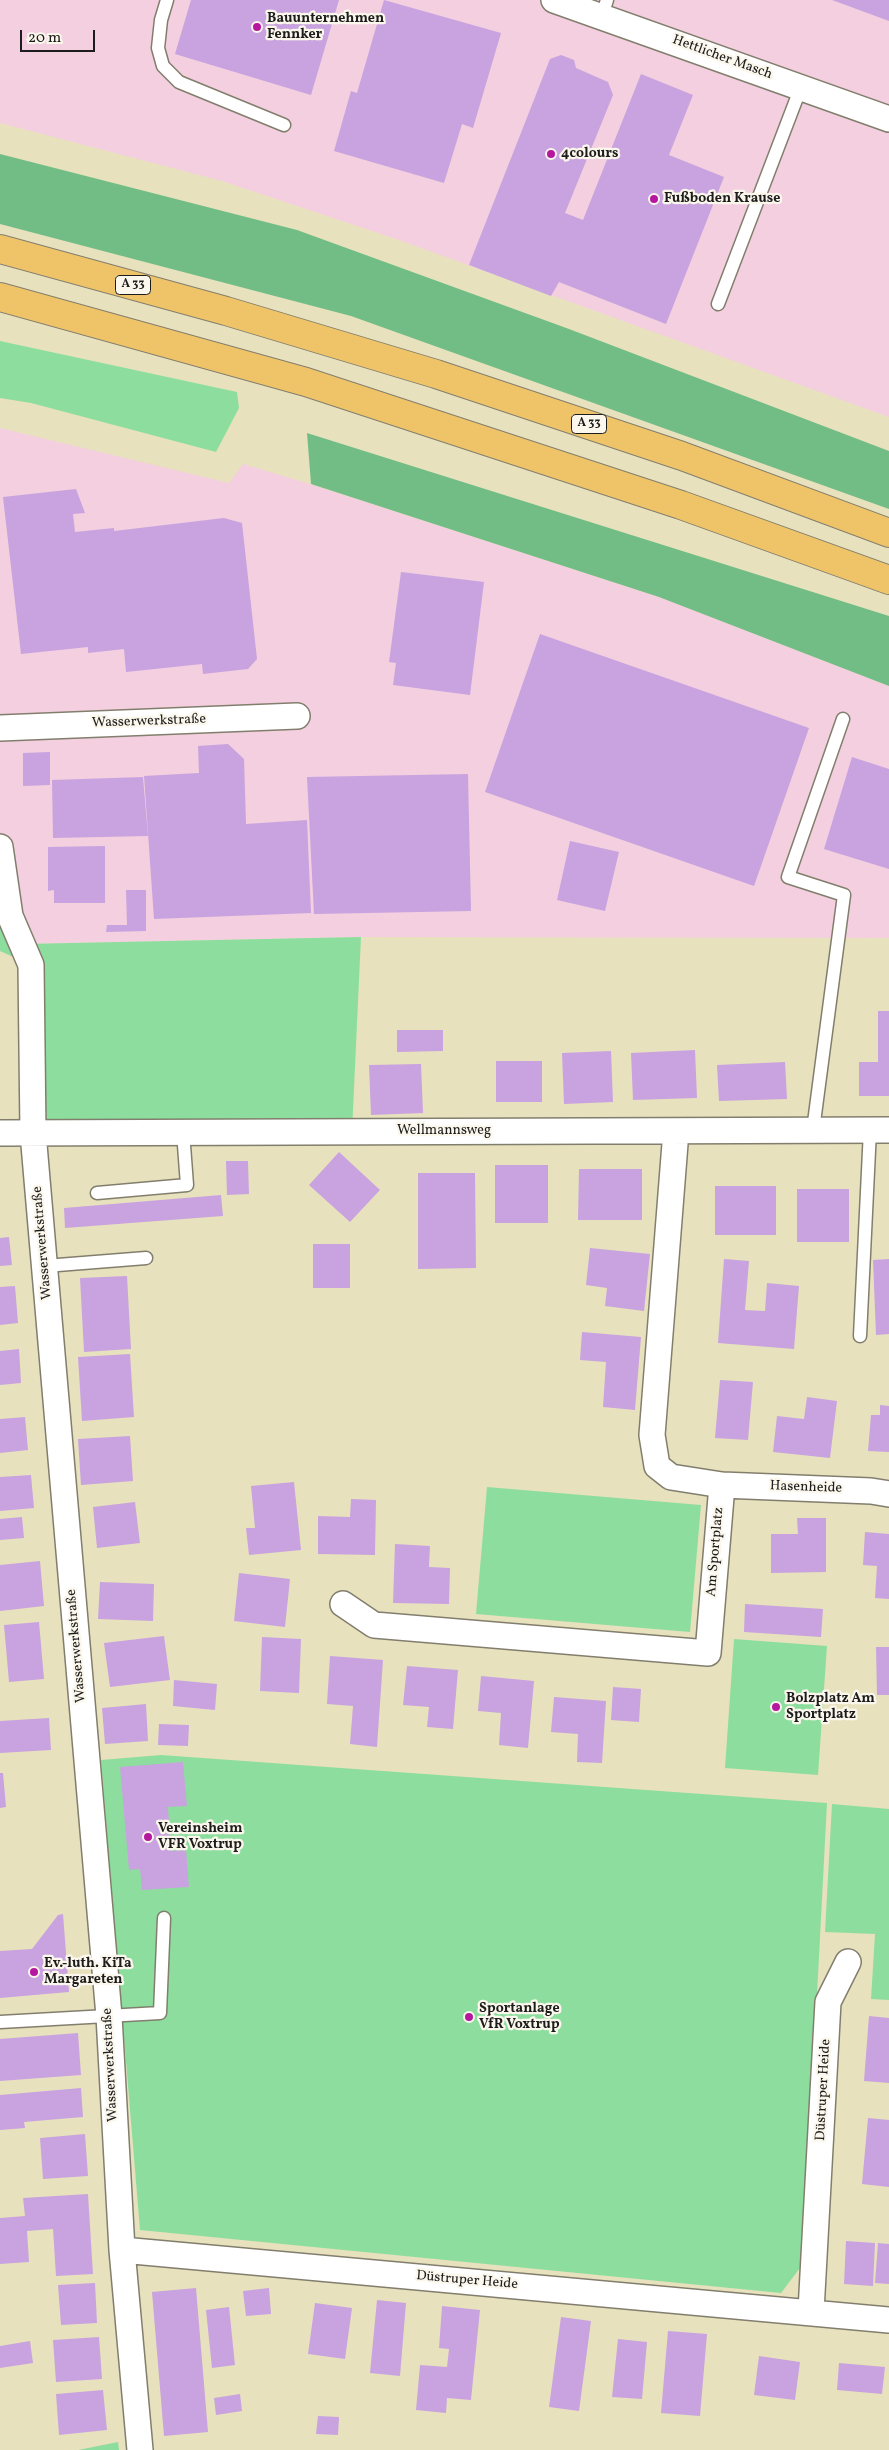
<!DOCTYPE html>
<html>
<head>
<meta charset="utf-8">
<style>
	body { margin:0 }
	#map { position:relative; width:889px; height:2450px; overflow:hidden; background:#e8e1be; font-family:Vollkorn,serif }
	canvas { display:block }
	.scale { position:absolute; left:20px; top:30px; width:75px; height:22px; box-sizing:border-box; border:2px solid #1c1c1c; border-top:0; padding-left:6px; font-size:15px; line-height:18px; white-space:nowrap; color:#1c1c1c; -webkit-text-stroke:4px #fbf7ec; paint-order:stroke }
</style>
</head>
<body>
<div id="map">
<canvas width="889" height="2450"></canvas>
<div class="scale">20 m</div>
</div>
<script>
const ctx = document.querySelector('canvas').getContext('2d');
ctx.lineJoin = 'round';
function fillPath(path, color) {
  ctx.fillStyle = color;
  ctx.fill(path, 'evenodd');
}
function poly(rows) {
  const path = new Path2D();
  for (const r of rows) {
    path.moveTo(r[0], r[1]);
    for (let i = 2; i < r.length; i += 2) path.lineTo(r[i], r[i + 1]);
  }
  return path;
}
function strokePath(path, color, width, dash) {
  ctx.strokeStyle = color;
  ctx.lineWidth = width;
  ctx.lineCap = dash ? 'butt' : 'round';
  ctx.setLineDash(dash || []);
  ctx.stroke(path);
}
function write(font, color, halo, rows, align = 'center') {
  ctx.font = font + ' Vollkorn,serif';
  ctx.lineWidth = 4.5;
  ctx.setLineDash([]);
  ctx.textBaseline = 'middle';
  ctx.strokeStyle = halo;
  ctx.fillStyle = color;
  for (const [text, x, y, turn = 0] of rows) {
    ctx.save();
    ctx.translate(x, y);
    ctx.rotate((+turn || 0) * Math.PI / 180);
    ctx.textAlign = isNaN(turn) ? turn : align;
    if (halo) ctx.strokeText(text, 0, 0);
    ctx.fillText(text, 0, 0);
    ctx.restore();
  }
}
const built = poly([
	[0,0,889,0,889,417,396,239,222,181,0,123],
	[0,428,229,483,243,464,310,484,659,597,889,686,889,938,361,937,22,944,0,871]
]);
const green = poly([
	[0,341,237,392,239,408,216,452,31,403,0,398],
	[0,871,22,944,361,937,352,1132,33,1133,31,965,0,951],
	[487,1487,701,1505,690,1632,476,1614],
	[734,1639,827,1646,818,1775,725,1768],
	[161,1755,827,1803,803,2264,781,2293,140,2230,101,1760],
	[832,1804,889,1809,889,2000,871,1999,875,1934,825,1932],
	[118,2442,119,2450,78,2450]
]);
const forest = poly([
	[0,154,297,230,569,329,889,451,889,509,351,316,0,224],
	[307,433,889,616,889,686,659,597,311,484]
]);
const building = poly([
	[191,0,339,0,311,95,175,54],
	[384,0,501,33,473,128,462,124,444,183,334,151,351,91,357,93],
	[833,0,889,0,889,21,832,0],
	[561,55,574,60,576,68,608,82,613,95,565,213,583,220,641,74,693,95,669,155,724,177,666,324,559,282,551,296,469,265,550,59],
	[76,489,85,513,73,514,75,532,114,528,114,531,224,518,242,523,257,659,248,669,203,674,202,664,126,672,124,649,88,653,88,647,21,654,3,497],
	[401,572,484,582,470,695,393,685,396,663,389,662],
	[540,634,809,728,754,886,485,792],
	[228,744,244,759,246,824,307,820,311,913,154,919,144,776,199,773,198,746],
	[50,752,50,785,23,786,23,753],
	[852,757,889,769,889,869,824,849],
	[468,774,471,911,314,914,307,777],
	[143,777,148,836,53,838,52,780],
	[570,841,619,852,605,911,557,900],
	[105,846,105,903,54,903,54,890,48,891,48,847],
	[126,890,146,890,146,931,106,932,107,925,127,925],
	[878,1011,889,1011,889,1096,859,1096,859,1062,878,1062],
	[397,1030,443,1030,443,1051,397,1052],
	[695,1050,697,1098,633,1100,631,1053],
	[611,1051,613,1102,564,1104,562,1053],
	[496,1061,542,1061,542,1102,496,1102],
	[785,1062,787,1099,719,1101,717,1065],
	[421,1064,423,1113,371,1115,369,1065],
	[339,1152,380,1190,350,1222,309,1185],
	[226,1161,248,1161,249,1194,227,1195],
	[495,1165,548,1165,548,1223,495,1223],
	[579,1169,642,1169,642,1220,578,1220],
	[418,1173,475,1173,476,1268,418,1269],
	[715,1186,776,1186,776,1235,715,1235],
	[797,1189,849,1189,849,1242,797,1242],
	[221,1195,223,1216,65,1228,64,1208],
	[9,1237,12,1265,0,1266,0,1238],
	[313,1244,350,1244,350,1288,313,1288],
	[590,1248,650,1254,644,1311,605,1306,607,1288,586,1285],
	[724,1259,749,1261,745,1310,765,1311,767,1283,799,1286,794,1349,718,1343],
	[889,1259,889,1334,876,1335,873,1260],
	[127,1276,131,1349,84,1352,80,1278],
	[15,1286,18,1323,0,1325,0,1287],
	[582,1332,641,1337,635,1410,603,1407,606,1362,580,1360],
	[19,1349,21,1383,0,1385,0,1351],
	[130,1354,134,1417,82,1421,78,1357],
	[720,1380,753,1382,748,1440,715,1438],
	[807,1397,837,1401,830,1458,773,1452,777,1416,804,1419],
	[880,1405,889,1406,889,1452,868,1451,871,1415,880,1415],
	[25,1417,28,1450,0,1453,0,1419],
	[130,1436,133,1481,81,1485,78,1439],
	[31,1475,34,1508,0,1511,0,1477],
	[294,1482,301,1550,249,1555,246,1528,255,1528,251,1486],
	[351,1499,376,1500,375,1555,318,1554,318,1516,350,1517],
	[135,1502,140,1543,97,1548,93,1507],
	[22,1517,24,1538,0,1540,0,1519],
	[797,1518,826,1518,826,1572,771,1573,771,1534,798,1534],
	[865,1532,889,1534,889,1599,875,1598,877,1566,863,1565],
	[395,1544,430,1546,429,1567,450,1568,449,1604,393,1603],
	[40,1561,44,1606,0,1611,0,1565],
	[239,1573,290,1579,285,1627,234,1621],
	[100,1582,154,1584,153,1621,98,1619],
	[745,1604,823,1609,821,1637,744,1632],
	[39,1622,44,1679,9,1682,4,1625],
	[164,1636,170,1680,110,1687,104,1643],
	[262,1637,301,1639,299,1693,260,1691],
	[876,1647,889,1647,889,1695,877,1695],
	[330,1656,383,1660,377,1747,350,1744,353,1706,327,1704],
	[407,1666,458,1670,453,1729,427,1727,429,1707,403,1705],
	[481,1676,534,1681,528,1748,499,1745,501,1713,478,1711],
	[174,1680,217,1684,215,1710,173,1706],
	[613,1687,641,1689,639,1722,611,1720],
	[554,1697,606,1701,602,1763,577,1762,578,1734,551,1732],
	[146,1704,148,1741,105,1744,102,1708],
	[49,1718,51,1750,0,1753,0,1721],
	[159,1724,189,1725,188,1746,158,1745],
	[183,1762,187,1806,168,1807,171,1851,186,1850,189,1887,142,1890,140,1869,129,1870,120,1767],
	[0,1773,3,1773,6,1807,0,1808],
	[63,1914,69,1992,0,1998,0,1951,32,1949,58,1915],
	[869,2016,889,2018,889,2083,864,2081],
	[78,2033,81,2075,0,2081,0,2039],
	[81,2088,83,2117,24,2122,25,2128,0,2130,0,2095],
	[868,2118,889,2120,889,2187,862,2184],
	[85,2134,88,2176,43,2179,40,2138],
	[88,2194,93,2274,56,2276,53,2229,27,2231,29,2262,0,2264,0,2218,25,2216,23,2198],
	[846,2241,875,2243,873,2286,844,2284],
	[878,2243,889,2244,889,2284,875,2283],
	[95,2283,97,2323,61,2325,58,2285],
	[196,2288,208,2432,164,2436,152,2292],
	[269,2288,271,2314,246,2316,243,2291],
	[377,2300,406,2303,400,2376,370,2373],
	[315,2303,352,2308,345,2359,308,2354],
	[442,2306,480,2310,471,2400,447,2398,446,2413,416,2410,420,2365,447,2367,449,2349,439,2348],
	[229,2307,235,2365,212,2368,206,2310],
	[561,2317,591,2321,579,2411,549,2407],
	[668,2331,707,2334,700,2416,661,2413],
	[99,2337,102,2379,56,2382,53,2340],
	[618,2339,647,2342,642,2399,612,2397],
	[30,2341,33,2363,0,2368,0,2346],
	[759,2356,800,2362,795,2400,754,2395],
	[839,2363,885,2367,882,2394,837,2390],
	[103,2390,107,2430,59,2435,56,2394],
	[240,2394,242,2411,216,2415,214,2398],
	[318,2416,339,2417,338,2435,316,2434]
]);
const lane = poly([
	[167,0,161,20,158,48,163,66,179,82,284,125],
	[602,15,607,0],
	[718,304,801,87],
	[813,1130,844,895,788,877,843,719],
	[97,1193,187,1185,183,1132],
	[45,1266,146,1258],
	[860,1336,870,1130],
	[0,2022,160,2013,164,1918]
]);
const street = poly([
	[554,0,889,119],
	[0,728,297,716],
	[0,847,10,916,31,965,33,1133,109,2016,122,2250,140,2450],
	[676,1131,652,1435,657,1466,671,1477,722,1485,871,1491,889,1494],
	[0,1133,889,1130],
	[343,1604,374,1625,708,1653,722,1485],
	[122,2250,889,2320],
	[811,2311,828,2002,848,1962]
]);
const highway = poly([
	[0,249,226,311,436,374,682,456,889,533],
	[0,297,306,382,681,505,889,580]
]);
const markers = [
	[257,27,5,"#b5179e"],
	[551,154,5,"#b5179e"],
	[654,199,5,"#b5179e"],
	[776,1707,5,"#b5179e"],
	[148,1837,5,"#b5179e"],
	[34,1972,5,"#b5179e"],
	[469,2017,5,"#b5179e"]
];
const shields = [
	[133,285,35],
	[589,424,35]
];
const shieldNames = [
	["A 33",133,285],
	["A 33",589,424]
];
const poiNames = [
	["Bauunternehmen",267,19],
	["Fennker",267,35],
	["4colours",561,154],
	["Fußboden Krause",664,199],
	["Bolzplatz Am",786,1699],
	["Sportplatz",786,1715],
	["Vereinsheim",158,1829],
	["VFR Voxtrup",158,1845],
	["Ev.-luth. KiTa",44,1964],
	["Margareten",44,1980],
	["Sportanlage",479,2009],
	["VfR Voxtrup",479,2025]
];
const streetNames = [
	["Hettlicher Masch",722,58,20],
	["Wasserwerkstraße",149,722,-2],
	["Wellmannsweg",444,1131],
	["Wasserwerkstraße",43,1243,-95],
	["Hasenheide",806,1488,2],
	["Am Sportplatz",716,1552,-85],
	["Wasserwerkstraße",77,1646,-95],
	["Wasserwerkstraße",111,2065,-93],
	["Düstruper Heide",824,2090,-87],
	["Düstruper Heide",467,2281,5]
];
fillPath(built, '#f3cfdf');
fillPath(green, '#8dde9e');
fillPath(forest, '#72bd85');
fillPath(building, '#c8a3df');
strokePath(lane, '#827e6d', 15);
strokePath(street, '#827e6d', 28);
strokePath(highway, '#827e6d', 30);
strokePath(lane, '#fff', 12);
strokePath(street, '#fff', 25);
strokePath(highway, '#efc469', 28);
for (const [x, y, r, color] of markers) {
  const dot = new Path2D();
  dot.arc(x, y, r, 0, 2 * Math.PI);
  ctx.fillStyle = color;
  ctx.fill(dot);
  strokePath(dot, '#fbf7ec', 2);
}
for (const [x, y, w] of shields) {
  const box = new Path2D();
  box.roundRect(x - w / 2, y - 9.5, w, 19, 4);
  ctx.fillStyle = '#fbf7ec';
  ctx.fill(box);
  strokePath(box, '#1c1c1c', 1);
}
write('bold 12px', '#1c1c1c', null, shieldNames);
write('bold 14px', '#1c1c1c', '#fbf7ec', poiNames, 'left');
write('14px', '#1c1c1c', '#fbf7ec', streetNames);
</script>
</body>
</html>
